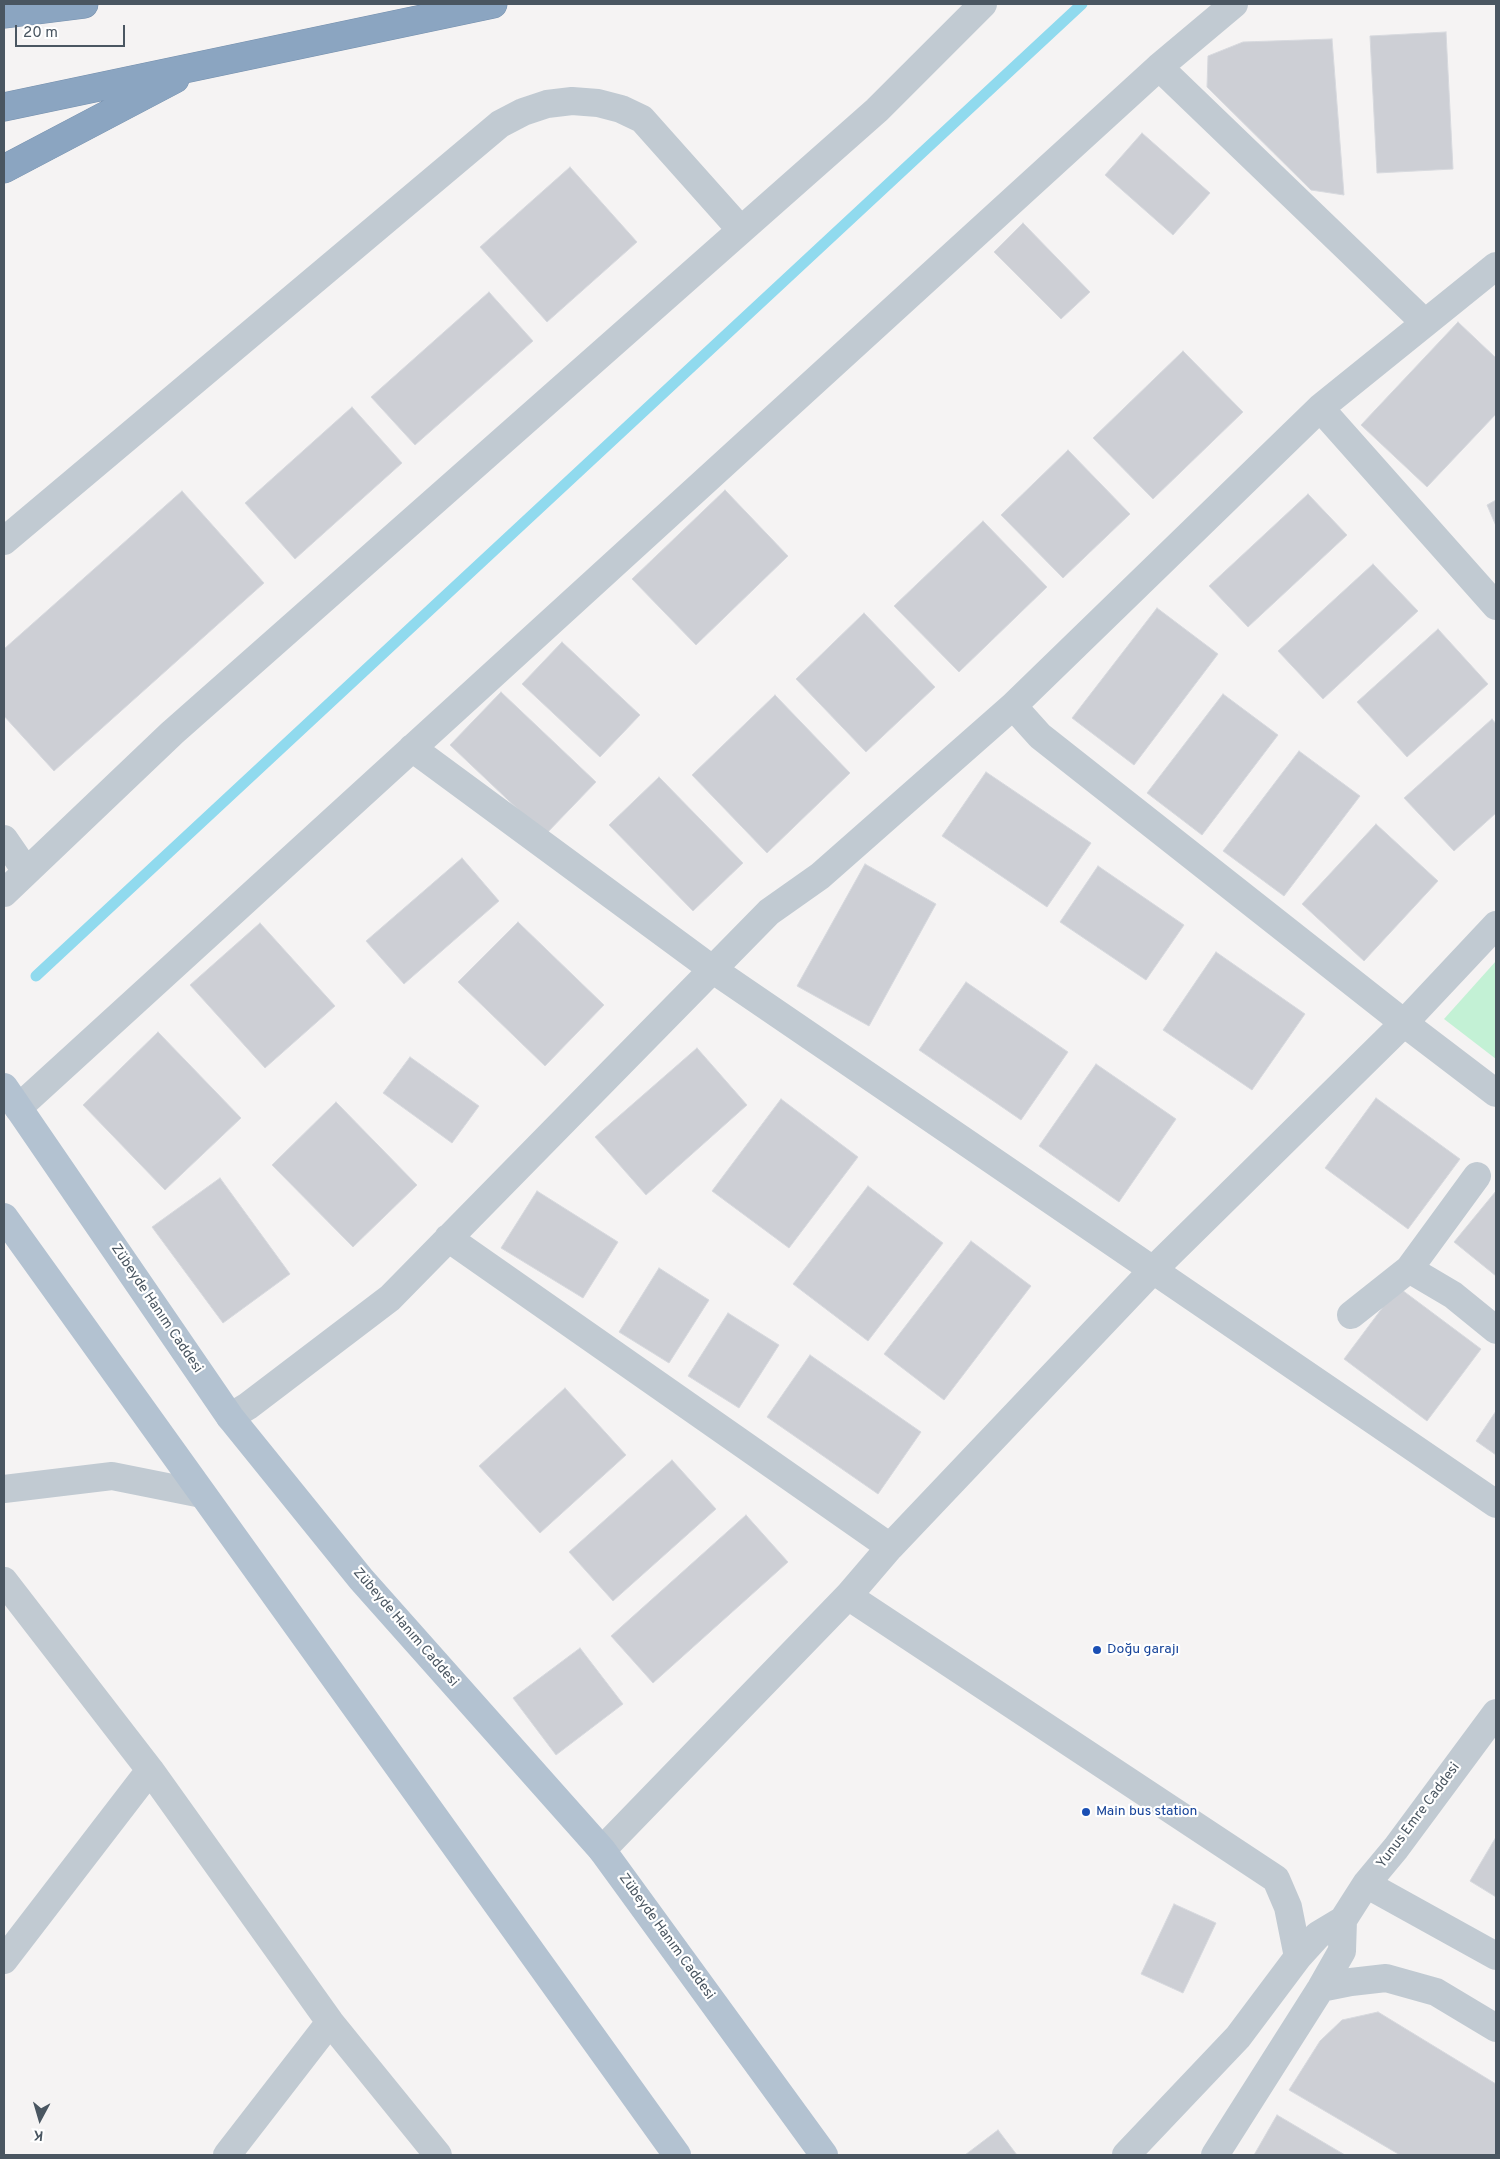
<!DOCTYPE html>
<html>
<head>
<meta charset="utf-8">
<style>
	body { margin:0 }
	#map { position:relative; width:1500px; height:2159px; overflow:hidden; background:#f5f3f3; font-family:Overpass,sans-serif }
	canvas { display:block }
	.frame { position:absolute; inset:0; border:5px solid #4a5661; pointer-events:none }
	.north { position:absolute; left:15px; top:2094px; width:50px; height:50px; -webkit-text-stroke:4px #fff; paint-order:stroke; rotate:186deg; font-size:14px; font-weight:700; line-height:20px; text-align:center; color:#4a5661 }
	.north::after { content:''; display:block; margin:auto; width:18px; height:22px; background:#4a5661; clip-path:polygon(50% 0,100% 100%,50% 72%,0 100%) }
	.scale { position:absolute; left:15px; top:25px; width:110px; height:22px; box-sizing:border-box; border:2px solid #4a5661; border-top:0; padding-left:6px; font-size:15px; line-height:18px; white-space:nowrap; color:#4a5661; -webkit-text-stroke:4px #fff; paint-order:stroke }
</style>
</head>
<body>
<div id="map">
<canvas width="1500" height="2159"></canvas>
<div class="frame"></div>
<div class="north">K</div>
<div class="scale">20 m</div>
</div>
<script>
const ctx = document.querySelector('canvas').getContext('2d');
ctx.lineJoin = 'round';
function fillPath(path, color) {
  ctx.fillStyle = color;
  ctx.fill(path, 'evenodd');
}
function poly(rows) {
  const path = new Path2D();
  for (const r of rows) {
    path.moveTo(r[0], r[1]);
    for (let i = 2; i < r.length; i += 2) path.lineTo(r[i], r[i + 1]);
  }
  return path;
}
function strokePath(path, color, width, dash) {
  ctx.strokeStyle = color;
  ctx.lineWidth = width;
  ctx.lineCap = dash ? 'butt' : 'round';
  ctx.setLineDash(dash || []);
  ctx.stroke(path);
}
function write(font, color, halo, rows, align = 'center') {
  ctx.font = font + ' Overpass,sans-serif';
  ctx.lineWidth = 4.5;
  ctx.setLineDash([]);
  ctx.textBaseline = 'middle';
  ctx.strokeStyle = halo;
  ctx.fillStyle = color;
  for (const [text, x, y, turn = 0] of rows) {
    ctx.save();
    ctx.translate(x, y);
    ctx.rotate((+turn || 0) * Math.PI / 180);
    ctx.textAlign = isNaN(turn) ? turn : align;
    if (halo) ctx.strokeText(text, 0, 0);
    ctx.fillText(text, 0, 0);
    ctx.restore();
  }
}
const green = poly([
	[1496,961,1496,1059,1444,1019]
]);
const stream = poly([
	[36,976,1082,4]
]);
const building = poly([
	[1446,32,1453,169,1377,173,1370,36,1446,32],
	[1332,39,1344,195,1311,190,1207,87,1208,56,1243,42,1332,39],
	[1142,133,1210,193,1173,235,1105,175,1142,133],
	[570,167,637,242,547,322,480,247,570,167],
	[1023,223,1090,292,1061,319,994,252,1023,223],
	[489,292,533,341,415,445,371,397,489,292],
	[1458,322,1496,358,1496,414,1427,487,1361,425,1458,322],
	[1183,351,1243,412,1153,499,1093,438,1183,351],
	[352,407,402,463,295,559,245,503,352,407],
	[1068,450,1130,514,1063,578,1001,515,1068,450],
	[725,490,788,556,696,645,632,579,725,490],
	[182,491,264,583,54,771,4,716,4,649,182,491],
	[1308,494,1347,535,1248,627,1209,586,1308,494],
	[1496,500,1496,526,1487,505,1496,500],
	[983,521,1047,587,959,672,894,606,983,521],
	[1373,564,1418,611,1323,699,1278,651,1373,564],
	[1157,608,1218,654,1134,765,1072,718,1157,608],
	[864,613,935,687,866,752,796,679,864,613],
	[1438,629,1488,684,1407,757,1357,702,1438,629],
	[562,642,640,715,600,757,522,684,562,642],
	[501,692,596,782,545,835,450,745,501,692],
	[1223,694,1278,735,1202,835,1147,793,1223,694],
	[775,695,850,773,767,853,692,775,775,695],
	[1492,719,1496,724,1496,813,1454,851,1404,798,1492,719],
	[1299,751,1360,796,1284,896,1223,851,1299,751],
	[986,772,1091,843,1047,907,942,836,986,772],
	[659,777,743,863,693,911,609,825,659,777],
	[1376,824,1438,881,1364,961,1302,904,1376,824],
	[462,858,499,901,404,984,366,941,462,858],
	[865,864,936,904,869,1026,797,986,865,864],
	[1098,866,1184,925,1146,980,1060,922,1098,866],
	[518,922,604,1005,545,1066,458,982,518,922],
	[260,923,335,1006,265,1068,190,985,260,923],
	[1216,952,1305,1014,1252,1090,1163,1030,1216,952],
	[966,982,1068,1052,1021,1120,919,1050,966,982],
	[158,1032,241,1118,165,1190,83,1105,158,1032],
	[697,1048,747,1105,646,1195,595,1137,697,1048],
	[410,1057,479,1106,452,1143,383,1093,410,1057],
	[1096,1064,1176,1119,1119,1202,1039,1146,1096,1064],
	[1376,1098,1460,1159,1408,1229,1325,1168,1376,1098],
	[781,1099,858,1157,789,1248,712,1191,781,1099],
	[336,1102,417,1185,353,1247,272,1165,336,1102],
	[220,1178,290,1274,223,1323,152,1227,220,1178],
	[868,1186,943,1243,868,1341,793,1284,868,1186],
	[537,1191,618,1242,583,1298,501,1248,537,1191],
	[1496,1191,1496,1276,1454,1242,1496,1191],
	[971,1241,1031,1286,944,1400,884,1354,971,1241],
	[659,1268,709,1300,669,1363,619,1332,659,1268],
	[1398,1287,1481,1349,1427,1421,1344,1359,1398,1287],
	[728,1313,779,1345,739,1408,688,1376,728,1313],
	[810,1355,921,1432,878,1494,767,1417,810,1355],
	[565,1388,626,1455,540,1533,479,1466,565,1388],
	[1496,1411,1496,1455,1476,1441,1496,1411],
	[672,1460,716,1509,613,1601,569,1552,672,1460],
	[746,1515,788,1562,653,1683,611,1636,746,1515],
	[580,1648,623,1704,556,1755,513,1698,580,1648],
	[1496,1837,1496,1897,1470,1881,1496,1837],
	[1174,1904,1216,1923,1183,1993,1141,1974,1174,1904],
	[1378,2012,1496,2084,1496,2155,1400,2155,1289,2090,1320,2041,1342,2020,1378,2012],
	[1277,2115,1345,2155,1254,2155,1277,2115],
	[998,2130,1017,2155,965,2155,998,2130]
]);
const minor = poly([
	[1159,67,1234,4],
	[1320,408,1496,606],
	[4,541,500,124,523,112,547,104,572,101,598,103,621,109,642,119,741,230],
	[1013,706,1320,408,1496,266],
	[412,748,712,969,1153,1270,1404,1023,1496,925],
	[4,839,26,871],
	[4,893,172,733,877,110,983,4],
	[18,1108,1159,67,1425,323],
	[448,1238,890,1547],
	[1409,1269,1477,1176],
	[1351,1315,1409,1269,1453,1295,1496,1330],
	[230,1417,248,1406,390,1298,769,912,820,876,1013,706,1040,736,1404,1023,1496,1093],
	[4,1489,112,1476,202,1494],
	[4,1581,150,1770,330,2022,438,2155],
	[848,1596,1276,1879,1288,1907,1298,1957],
	[602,1850,848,1596,890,1547,1153,1270,1496,1504],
	[1366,1884,1496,1956],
	[4,1960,150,1770],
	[1321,1988,1351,1982,1386,1978,1436,1992,1496,2028],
	[227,2155,330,2022],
	[1126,2155,1238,2037,1298,1957,1318,1935,1343,1920,1366,1884,1396,1848,1496,1713],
	[1215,2155,1321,1988,1342,1951,1343,1920]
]);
const major = poly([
	[4,1087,230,1417,361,1579,602,1850,824,2155],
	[4,1217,677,2155]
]);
const highway = poly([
	[4,14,84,4],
	[4,107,493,4],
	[4,169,175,79]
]);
const markers = [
	[1097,1650,5,"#1a4fb4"],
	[1086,1812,5,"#1a4fb4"]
];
const streetNames = [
	["Zübeyde Hanım Caddesi",156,1309,56],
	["Zübeyde Hanım Caddesi",405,1628,49],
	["Yunus Emre Caddesi",1419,1816,-53],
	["Zübeyde Hanım Caddesi",666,1937,54]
];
const transitNames = [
	["Doğu garajı",1107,1650],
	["Main bus station",1096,1812]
];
fillPath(green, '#c3f1d5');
strokePath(stream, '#90daee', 11);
fillPath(building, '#cdcfd5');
strokePath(building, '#d7d9de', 1);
strokePath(highway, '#7690ad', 29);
strokePath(minor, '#c1cad2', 28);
strokePath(major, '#b3c2d1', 28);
strokePath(highway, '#8ba5c1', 28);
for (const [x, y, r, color] of markers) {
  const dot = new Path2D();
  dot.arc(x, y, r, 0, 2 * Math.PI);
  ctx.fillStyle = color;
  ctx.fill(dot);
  strokePath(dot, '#fff', 2);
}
write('14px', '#4a5661', '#fff', streetNames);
write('14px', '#164399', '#fff', transitNames, 'left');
</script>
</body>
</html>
